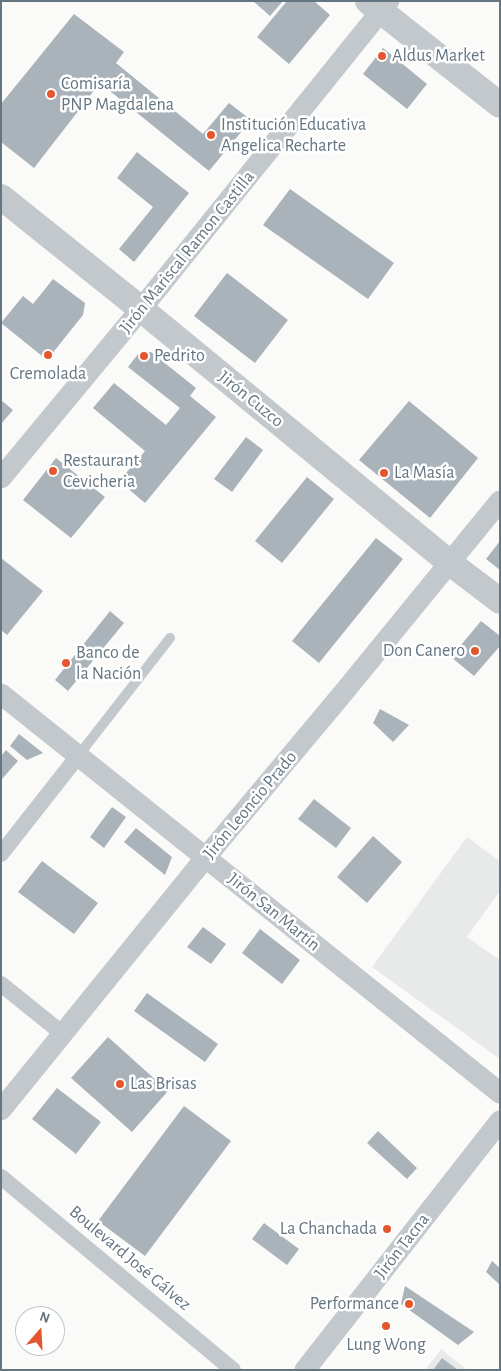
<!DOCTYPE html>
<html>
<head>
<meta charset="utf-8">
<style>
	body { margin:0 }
	#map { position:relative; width:501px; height:1371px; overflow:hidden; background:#fafaf8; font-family:"Alegreya Sans",sans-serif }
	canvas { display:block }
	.frame { position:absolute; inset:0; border:2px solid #657683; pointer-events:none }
	.north { position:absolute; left:15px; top:1306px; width:50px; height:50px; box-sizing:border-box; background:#fff; border:1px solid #c1c8cd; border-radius:50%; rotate:19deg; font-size:14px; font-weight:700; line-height:20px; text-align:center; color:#657683 }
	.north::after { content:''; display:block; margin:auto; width:18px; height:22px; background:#e4572e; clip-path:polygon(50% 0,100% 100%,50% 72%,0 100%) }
</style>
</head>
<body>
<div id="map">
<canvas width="501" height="1371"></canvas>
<div class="frame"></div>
<div class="north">N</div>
</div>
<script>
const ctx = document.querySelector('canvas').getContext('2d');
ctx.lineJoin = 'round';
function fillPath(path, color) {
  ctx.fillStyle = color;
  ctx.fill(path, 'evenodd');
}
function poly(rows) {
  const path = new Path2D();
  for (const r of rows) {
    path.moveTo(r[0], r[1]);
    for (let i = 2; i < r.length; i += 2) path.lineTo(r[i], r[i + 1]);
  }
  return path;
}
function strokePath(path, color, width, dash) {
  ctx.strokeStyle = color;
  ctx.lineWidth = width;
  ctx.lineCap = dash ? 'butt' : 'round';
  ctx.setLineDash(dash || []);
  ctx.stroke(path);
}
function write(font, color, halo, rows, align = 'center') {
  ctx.font = font + ' "Alegreya Sans",sans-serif';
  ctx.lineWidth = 5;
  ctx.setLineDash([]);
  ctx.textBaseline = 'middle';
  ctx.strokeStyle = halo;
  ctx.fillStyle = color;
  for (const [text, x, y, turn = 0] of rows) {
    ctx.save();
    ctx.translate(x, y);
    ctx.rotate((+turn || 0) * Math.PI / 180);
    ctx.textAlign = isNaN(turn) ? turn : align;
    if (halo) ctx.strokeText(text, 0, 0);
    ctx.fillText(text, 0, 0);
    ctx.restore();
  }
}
const built = poly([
	[467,837,500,861,500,891,467,937,500,960,500,1059,372,967],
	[441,1349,467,1370,425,1370]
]);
const building = poly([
	[253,1,283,1,270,16],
	[287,1,314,1,330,15,289,64,257,37],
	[74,14,124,52,116,63,203,134,229,103,251,120,209,171,100,83,34,168,1,142,1,104],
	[383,48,427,84,407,109,363,74],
	[137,152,189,193,134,262,119,249,153,207,117,178],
	[290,189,394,263,368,299,263,225],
	[227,273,288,320,255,363,194,316],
	[53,279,85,303,83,315,47,360,1,323,23,296,33,304],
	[151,352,196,388,190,396,216,417,145,503,119,481,145,451,93,408,114,383,166,425,180,408,128,367,138,354],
	[1,400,13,410,1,424],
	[409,401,478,458,430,518,359,460],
	[246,437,263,450,232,492,214,479],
	[56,458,105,497,71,538,23,500],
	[307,477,334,499,282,563,255,541],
	[376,538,403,559,319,663,292,641],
	[500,541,500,570,486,559],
	[1,558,43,591,7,635,1,630],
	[110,611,124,623,68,691,55,680],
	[481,621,500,636,500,646,474,676,451,657],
	[380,709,409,725,393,742,373,723],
	[19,734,43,753,27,760,10,746],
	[6,750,18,761,1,780,1,756],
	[314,799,351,828,336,848,298,819],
	[112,807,126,817,104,848,90,837],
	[136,828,172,857,165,875,124,842],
	[373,836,402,862,367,903,337,877],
	[42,861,98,903,74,934,18,892],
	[203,927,226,944,211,964,187,947],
	[260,929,300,960,282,984,242,953],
	[147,993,218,1044,205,1062,134,1011],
	[108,1037,168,1091,132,1132,71,1078],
	[57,1088,101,1122,76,1154,32,1119],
	[184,1106,231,1141,145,1256,98,1221],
	[378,1131,417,1168,407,1179,367,1143],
	[264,1223,299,1249,287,1265,252,1239],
	[492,1261,500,1268,500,1285,486,1272],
	[405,1286,474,1332,458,1345,401,1304],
	[442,1358,458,1370,433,1370]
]);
const service = poly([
	[78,756,170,638]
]);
const pedestrian = poly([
	[1,854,78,756],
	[1,984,63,1034],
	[1,1177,233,1370]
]);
const minor = poly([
	[1,478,141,309,389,1],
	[1,694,500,1093],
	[1,1110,206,857,344,692,500,501],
	[305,1370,500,1121]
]);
const tertiary = poly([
	[368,1,500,105],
	[1,197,141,309,450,563,500,601]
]);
const markers = [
	[382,56,5,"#e4572e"],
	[51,94,5,"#e4572e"],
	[211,135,5,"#e4572e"],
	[48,355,5,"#e4572e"],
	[144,356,5,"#e4572e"],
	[53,471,5,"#e4572e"],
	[384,473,5,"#e4572e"],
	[475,651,5,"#e4572e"],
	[66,663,5,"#e4572e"],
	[120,1084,5,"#e4572e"],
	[387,1229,5,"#e4572e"],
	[409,1304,5,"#e4572e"],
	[386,1326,5,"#e4572e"]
];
const poiNames = [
	["Aldus Market",392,56],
	["Comisaría",61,84],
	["PNP Magdalena",61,105],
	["Institución Educativa",221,125],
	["Angelica Recharte",221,146],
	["Pedrito",154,356],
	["Cremolada",48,374,"center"],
	["Restaurant",63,461],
	["Cevicheria",63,482],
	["La Masía",394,473],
	["Don Canero",465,651,"right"],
	["Banco de",76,653],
	["la Nación",76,674],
	["Las Brisas",130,1084],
	["La Chanchada",377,1229,"right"],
	["Performance",399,1304,"right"],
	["Lung Wong",386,1345,"center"]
];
const streetNames = [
	["Jirón Mariscal Ramon Castilla",187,252,-51],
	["Jirón Cuzco",251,399,39],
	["Jirón Leoncio Prado",250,805,-50],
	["Jirón San Martín",274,912,39],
	["Jirón Tacna",402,1246,-52],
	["Boulevard José Gálvez",130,1258,40]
];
fillPath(built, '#e8e9e9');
fillPath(building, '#aab3b9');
strokePath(service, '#c3c8cc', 10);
strokePath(pedestrian, '#c3c8cc', 16);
strokePath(minor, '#c3c8cc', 21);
strokePath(tertiary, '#c3c8cc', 26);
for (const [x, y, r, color] of markers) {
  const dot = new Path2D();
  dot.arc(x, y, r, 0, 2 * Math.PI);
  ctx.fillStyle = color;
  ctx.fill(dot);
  strokePath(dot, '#fff', 2);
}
write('18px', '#657683', '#fff', poiNames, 'left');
write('18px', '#657683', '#fff', streetNames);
</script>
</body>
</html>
